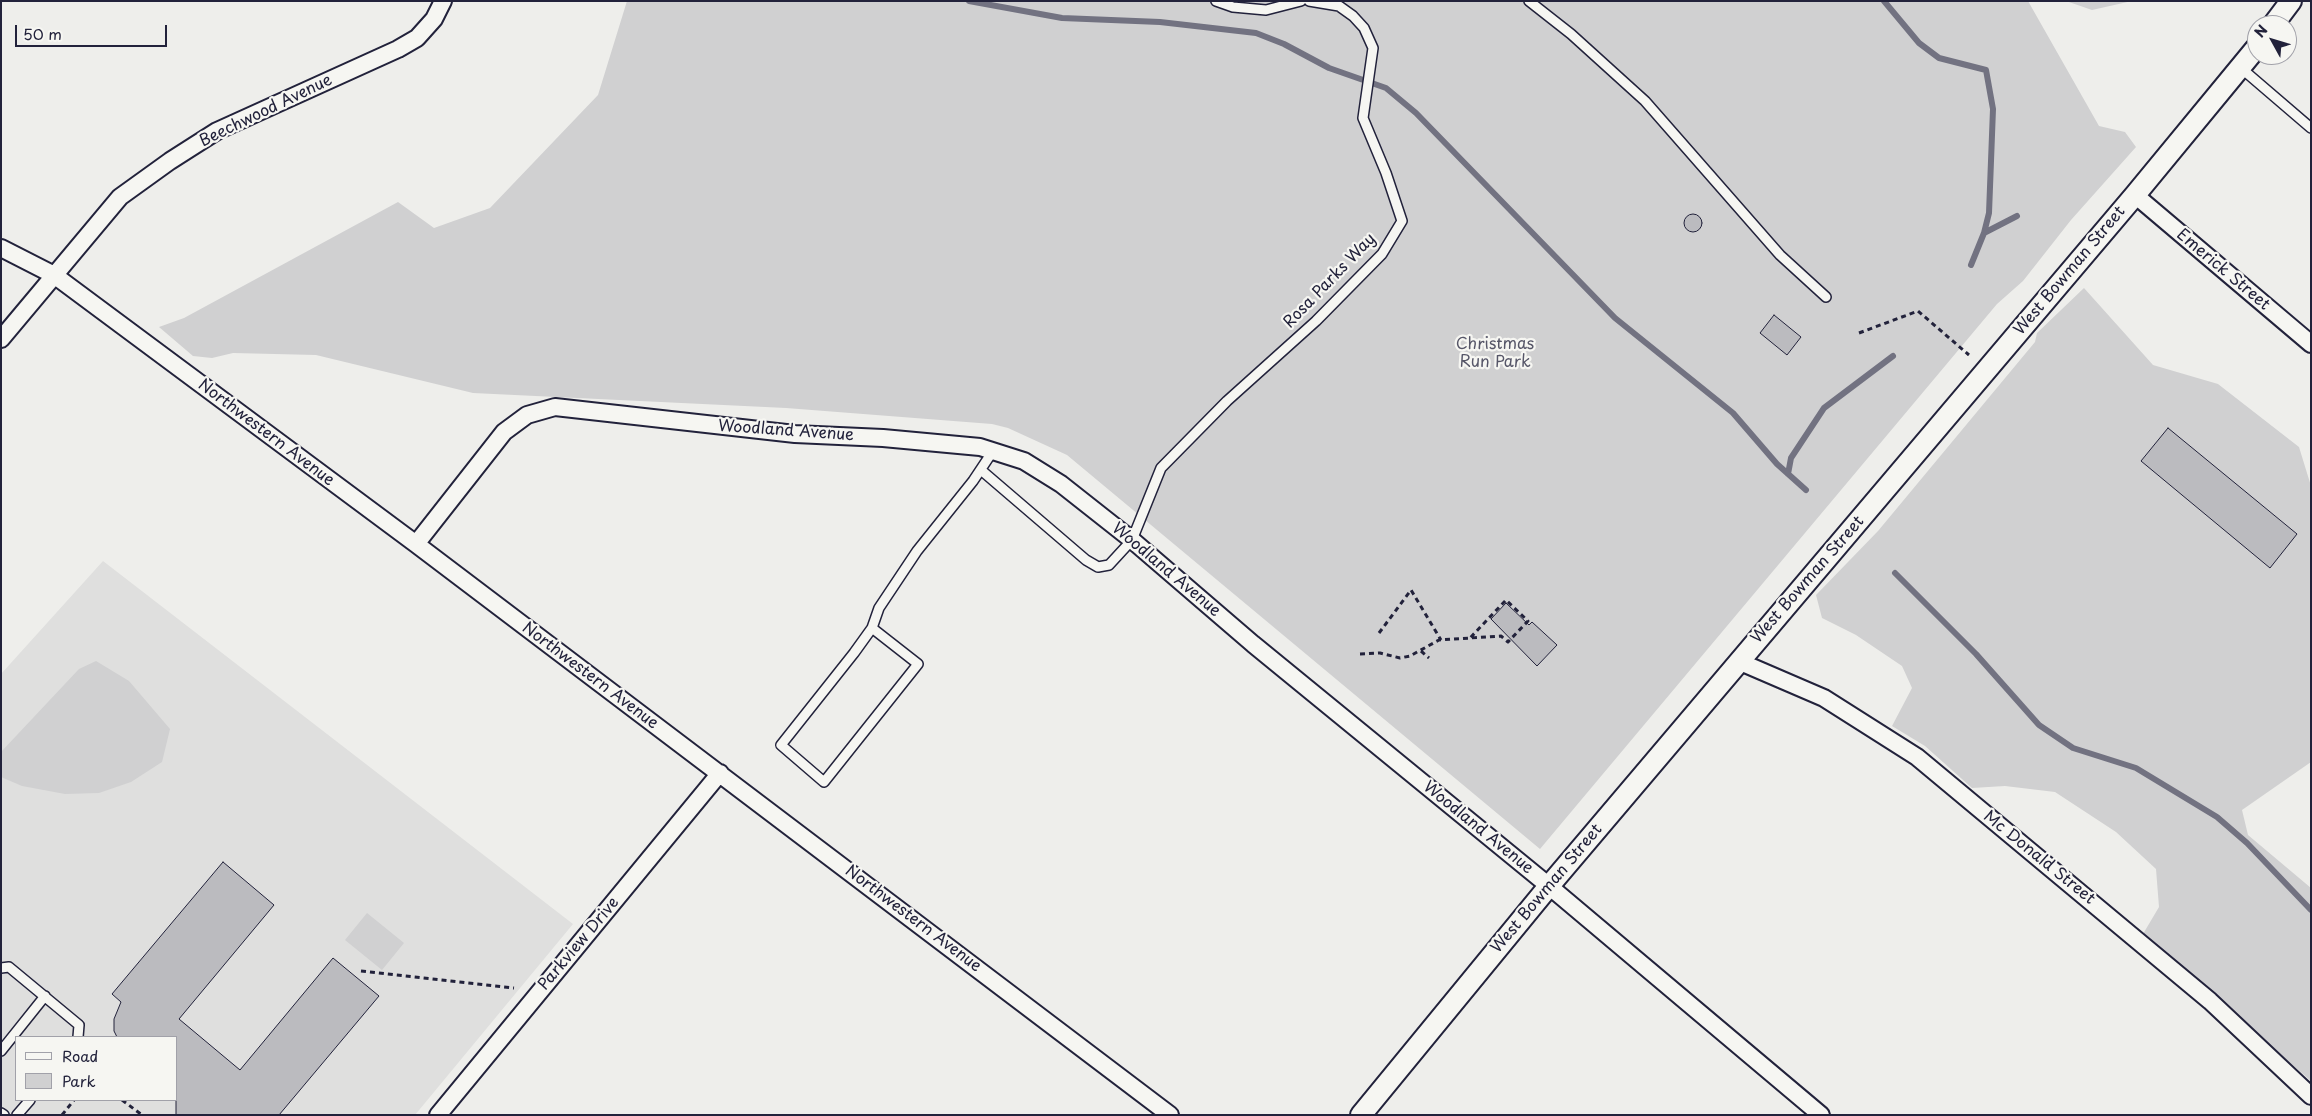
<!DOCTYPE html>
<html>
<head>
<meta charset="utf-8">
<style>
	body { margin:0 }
	#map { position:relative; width:2312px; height:1116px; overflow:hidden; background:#eeeeeb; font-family:"Playpen Sans",sans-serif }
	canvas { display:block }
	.frame { position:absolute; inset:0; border:2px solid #22223b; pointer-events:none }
	.legend { position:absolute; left:15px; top:1036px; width:162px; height:65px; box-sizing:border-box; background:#f6f6f2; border:1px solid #a1a1a9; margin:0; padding:6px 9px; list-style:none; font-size:15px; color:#22223b }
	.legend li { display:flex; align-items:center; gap:10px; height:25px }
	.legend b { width:25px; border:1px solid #a1a1a9 }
	.north { position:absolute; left:2247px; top:15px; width:50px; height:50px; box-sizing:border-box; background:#f6f6f2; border:1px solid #a1a1a9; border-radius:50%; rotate:309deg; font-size:14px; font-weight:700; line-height:20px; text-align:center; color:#22223b }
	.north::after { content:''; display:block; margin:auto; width:18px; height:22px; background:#22223b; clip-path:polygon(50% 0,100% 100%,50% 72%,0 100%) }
	.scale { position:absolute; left:15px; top:25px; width:152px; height:22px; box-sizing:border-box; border:2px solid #22223b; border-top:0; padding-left:6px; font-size:15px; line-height:18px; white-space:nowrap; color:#22223b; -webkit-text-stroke:4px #f6f6f2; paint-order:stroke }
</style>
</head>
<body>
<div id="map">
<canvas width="2312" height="1116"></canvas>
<div class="frame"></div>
<ul class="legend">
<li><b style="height:6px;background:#f6f6f2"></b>Road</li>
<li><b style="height:14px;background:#d0d0d1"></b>Park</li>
</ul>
<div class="north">N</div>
<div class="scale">50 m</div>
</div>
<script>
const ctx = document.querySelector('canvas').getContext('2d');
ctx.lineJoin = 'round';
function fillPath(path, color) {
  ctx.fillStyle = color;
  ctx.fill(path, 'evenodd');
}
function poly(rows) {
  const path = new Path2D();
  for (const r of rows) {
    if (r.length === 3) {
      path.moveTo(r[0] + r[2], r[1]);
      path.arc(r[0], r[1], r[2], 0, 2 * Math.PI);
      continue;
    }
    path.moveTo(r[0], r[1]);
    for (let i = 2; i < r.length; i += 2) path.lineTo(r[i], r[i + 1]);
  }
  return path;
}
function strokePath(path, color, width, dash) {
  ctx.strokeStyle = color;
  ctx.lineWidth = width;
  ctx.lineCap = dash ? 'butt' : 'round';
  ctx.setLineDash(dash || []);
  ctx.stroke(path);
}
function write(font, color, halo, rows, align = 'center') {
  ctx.font = font + ' "Playpen Sans",sans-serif';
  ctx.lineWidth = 4.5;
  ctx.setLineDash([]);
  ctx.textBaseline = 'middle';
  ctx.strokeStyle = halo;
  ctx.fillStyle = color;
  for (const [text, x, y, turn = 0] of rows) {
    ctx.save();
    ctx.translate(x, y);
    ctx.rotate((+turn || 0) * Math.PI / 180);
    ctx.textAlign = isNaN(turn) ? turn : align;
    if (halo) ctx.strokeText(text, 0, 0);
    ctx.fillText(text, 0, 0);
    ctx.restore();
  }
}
const built = poly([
	[103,561,573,924,415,1115,1,1115,1,674],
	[16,1037,176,1037,176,1100,16,1100]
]);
const green = poly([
	[627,1,2028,1,2099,126,2125,132,2136,147,2071,220,2023,281,1997,304,1540,849,1067,455,1008,428,992,424,786,408,473,393,316,355,233,353,212,358,193,356,159,327,184,318,398,202,434,228,490,208,598,95],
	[2066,1,2132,1,2092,10],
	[2084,288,2153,365,2218,384,2299,447,2311,486,2311,762,2242,810,2248,835,2311,888,2311,1081,2143,934,2159,907,2156,869,2116,832,2055,792,2005,786,1972,788,1925,746,1892,726,1912,688,1902,666,1856,635,1822,618,1816,595,1878,531,2035,342,2037,333],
	[96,661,129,681,170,729,162,762,131,782,99,793,65,794,22,786,1,777,1,752,79,669],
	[367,913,404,943,382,970,345,940]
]);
const stream = poly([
	[969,1,1062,18,1160,22,1256,33,1284,44,1329,68,1386,88,1416,113,1615,318,1733,413,1777,464,1806,490],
	[1884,1,1919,43,1939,58,1986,70,1993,109,1989,213,1984,233],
	[1971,265,1984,233,2017,216],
	[1788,474,1791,458,1824,408,1893,356],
	[1895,573,1976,654,2039,725,2073,748,2136,768,2217,817,2247,843,2311,910]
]);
const building = poly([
	[1693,223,9],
	[1774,315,1801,337,1787,355,1760,333,1774,315],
	[2168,428,2297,534,2270,568,2141,461,2168,428],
	[1506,603,1529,625,1532,622,1557,645,1537,666,1491,619,1506,603],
	[223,862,274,905,179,1019,240,1070,333,958,379,996,279,1115,176,1115,176,1037,117,1037,114,1031,114,1019,121,1002,112,994,223,862]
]);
const path = poly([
	[1859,333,1918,311,1969,355],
	[1379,633,1411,590,1441,640],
	[1421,651,1429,658],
	[1360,654,1380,653,1400,658,1410,656,1439,640,1501,636,1508,642,1528,621,1506,600,1470,638],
	[361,971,514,988],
	[122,1100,142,1115],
	[62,1115,74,1100]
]);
const service = poly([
	[1216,1,1233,7,1266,10,1301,1],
	[1529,1,1571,34,1645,101,1780,255,1826,297],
	[2241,68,2311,128],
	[981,470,1086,560,1098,567,1109,565,1132,540,1161,468,1227,401,1316,321,1382,254,1402,221,1386,173,1363,118,1373,48,1364,28,1353,16,1339,6,1309,1],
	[872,628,918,664,824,782,781,745,854,653,872,628,879,608,917,551,973,481,993,451],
	[1,968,9,967,79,1025,78,1037],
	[1,1051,45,996],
	[1,1113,4,1115],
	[17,1115,30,1100]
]);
const minor = poly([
	[2135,195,2311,344],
	[1,248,54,275,416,544,1170,1115],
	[1,339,120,197,170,161,217,131,398,49,417,38,434,19,443,1],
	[416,544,504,432,527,415,555,407,795,434,883,438,980,447,1024,461,1061,484,1132,540,1253,644,1549,886,1821,1115],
	[1738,661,1824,698,1917,757,2210,1001,2311,1096],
	[438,1115,720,773]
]);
const tertiary = poly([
	[2273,25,2291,1],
	[1361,1115,1549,886,2135,195,2257,47]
]);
const streetNames = [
	["Beechwood Avenue",266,111,-26],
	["Emerick Street",2223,270,40],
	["West Bowman Street",2070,271,-50],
	["Rosa Parks Way",1330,281,-46],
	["Woodland Avenue",786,431,4],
	["Northwestern Avenue",266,433,37],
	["Woodland Avenue",1166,570,40],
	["West Bowman Street",1808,580,-49],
	["Northwestern Avenue",590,676,37],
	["Woodland Avenue",1478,828,39],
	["Mc Donald Street",2039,858,39],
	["West Bowman Street",1547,889,-50],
	["Northwestern Avenue",913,919,37],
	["Parkview Drive",579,944,-50]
];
const parkNames = [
	["Christmas",1495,345],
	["Run Park",1495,363]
];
fillPath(built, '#dfdfde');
fillPath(green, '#d0d0d1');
strokePath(stream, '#727281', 6);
fillPath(building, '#bbbbbf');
strokePath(building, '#22223b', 1);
strokePath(service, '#22223b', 12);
strokePath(minor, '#22223b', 20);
strokePath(tertiary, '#22223b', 24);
strokePath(path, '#22223b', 3, [5, 4]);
strokePath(service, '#f6f6f2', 9);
strokePath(minor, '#f6f6f2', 16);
strokePath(tertiary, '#f6f6f2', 20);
write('16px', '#22223b', '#f6f6f2', streetNames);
write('16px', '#565668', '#f6f6f2', parkNames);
</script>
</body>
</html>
